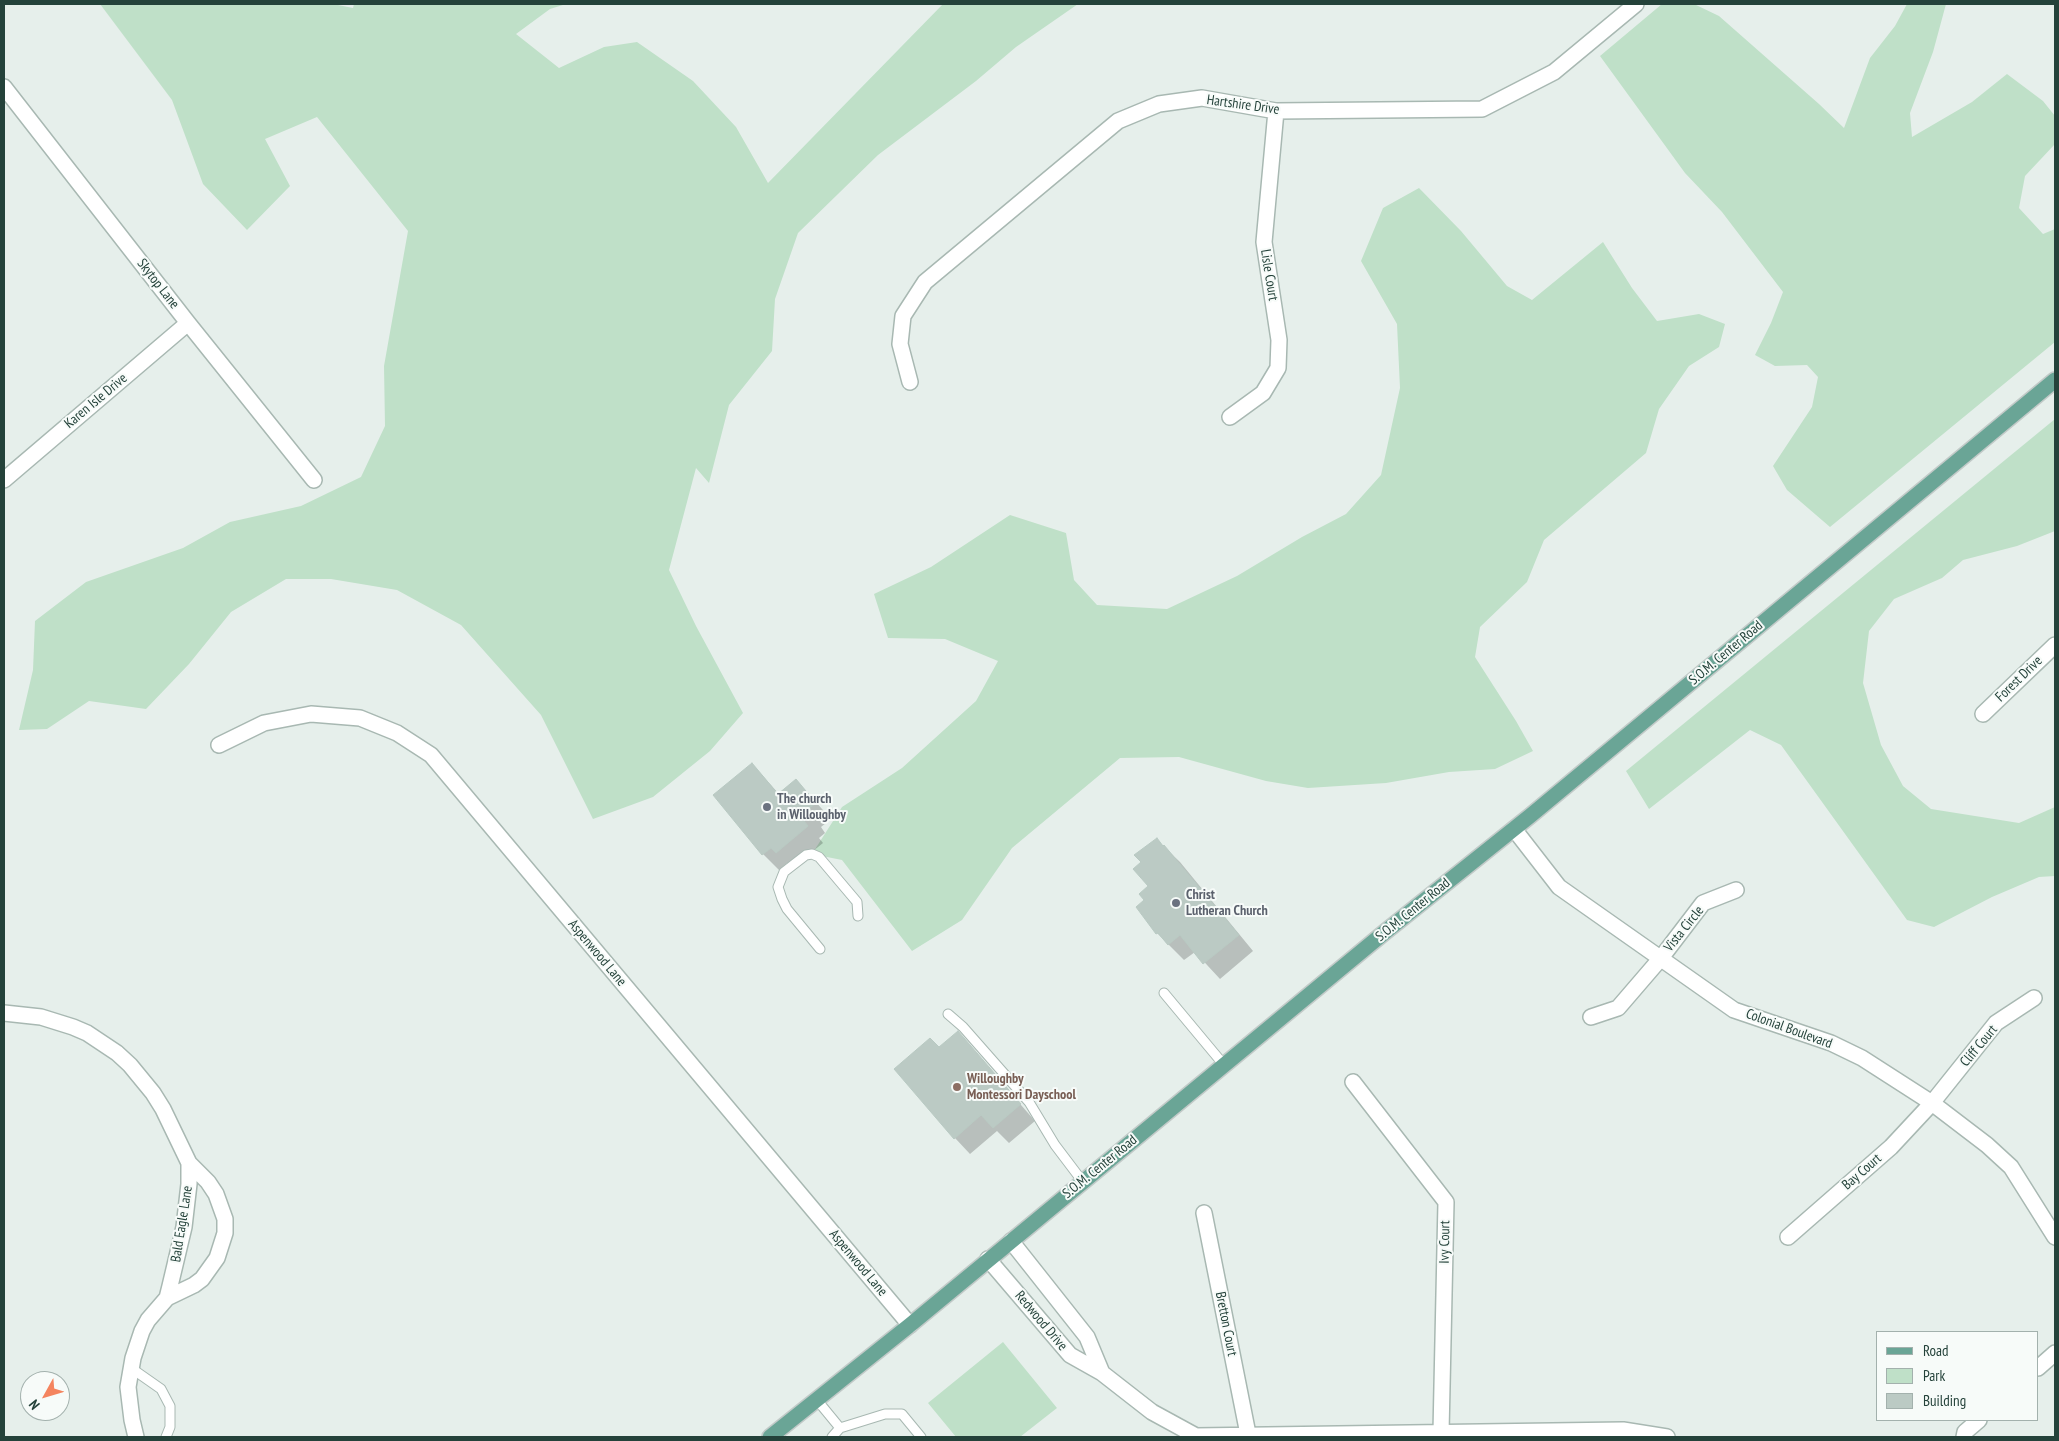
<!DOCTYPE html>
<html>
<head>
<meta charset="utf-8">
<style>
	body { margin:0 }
	#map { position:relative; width:2059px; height:1441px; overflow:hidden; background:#e6efeb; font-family:"PT Sans Narrow",sans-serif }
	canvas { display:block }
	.frame { position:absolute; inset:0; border:5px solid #24423a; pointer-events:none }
	.legend { position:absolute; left:1876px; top:1331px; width:162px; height:90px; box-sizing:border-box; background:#f7fbf9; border:1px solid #a3b1ad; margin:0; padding:6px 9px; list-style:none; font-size:15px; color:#24423a }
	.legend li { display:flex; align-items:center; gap:10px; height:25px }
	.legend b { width:25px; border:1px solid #a3b1ad }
	.north { position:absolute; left:20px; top:1371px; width:50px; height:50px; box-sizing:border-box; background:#f7fbf9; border:1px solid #a3b1ad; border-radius:50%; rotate:231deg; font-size:14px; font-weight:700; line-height:20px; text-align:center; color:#24423a }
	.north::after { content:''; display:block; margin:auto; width:18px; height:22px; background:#f4845f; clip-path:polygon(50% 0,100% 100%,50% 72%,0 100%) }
</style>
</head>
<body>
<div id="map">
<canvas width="2059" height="1441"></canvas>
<div class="frame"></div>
<ul class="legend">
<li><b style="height:6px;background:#6aa596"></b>Road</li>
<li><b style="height:14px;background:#bfe0c8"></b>Park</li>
<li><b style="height:14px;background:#bbcac4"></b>Building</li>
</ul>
<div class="north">N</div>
</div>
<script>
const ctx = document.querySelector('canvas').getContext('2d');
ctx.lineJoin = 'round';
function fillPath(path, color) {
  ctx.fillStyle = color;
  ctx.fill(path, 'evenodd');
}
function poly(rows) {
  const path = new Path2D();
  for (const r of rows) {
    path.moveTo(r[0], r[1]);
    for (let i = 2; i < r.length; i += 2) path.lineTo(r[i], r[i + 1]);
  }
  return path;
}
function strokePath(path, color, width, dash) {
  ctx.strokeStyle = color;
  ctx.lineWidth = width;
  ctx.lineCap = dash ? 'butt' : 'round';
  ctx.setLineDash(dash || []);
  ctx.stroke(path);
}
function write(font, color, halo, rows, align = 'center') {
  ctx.font = font + ' "PT Sans Narrow",sans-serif';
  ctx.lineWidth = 4;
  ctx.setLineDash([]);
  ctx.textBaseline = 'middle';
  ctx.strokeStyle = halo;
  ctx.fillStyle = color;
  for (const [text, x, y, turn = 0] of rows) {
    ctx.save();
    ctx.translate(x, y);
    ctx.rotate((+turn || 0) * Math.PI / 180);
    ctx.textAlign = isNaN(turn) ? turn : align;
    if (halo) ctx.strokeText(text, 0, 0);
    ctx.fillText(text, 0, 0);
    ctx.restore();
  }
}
const green = poly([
	[100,4,333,4,353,8,354,4,566,4,550,9,516,34,559,68,604,47,637,42,693,81,736,127,768,183,943,4,1078,4,1016,47,976,81,878,155,798,233,775,299,772,351,729,405,709,483,696,468,669,570,696,626,743,713,710,751,653,797,593,819,541,715,461,625,397,590,331,579,286,579,231,612,189,664,146,709,89,701,47,729,19,730,33,670,35,621,86,582,183,548,230,522,301,506,361,477,385,426,384,366,408,231,317,117,265,139,290,186,247,230,203,184,172,100],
	[1662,4,1694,4,1719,16,1819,104,1844,128,1870,58,1895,26,1907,4,1946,4,1933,52,1910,113,1912,137,1972,102,2007,74,2043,101,2055,116,2055,144,2025,176,2019,208,2043,234,2055,229,2055,342,1830,527,1787,490,1773,466,1812,407,1818,377,1807,365,1775,366,1755,355,1771,323,1783,292,1722,212,1685,173,1600,56],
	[1419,188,1461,231,1507,286,1532,300,1603,242,1632,288,1657,321,1699,314,1725,324,1719,347,1689,366,1659,409,1646,453,1544,540,1527,582,1480,627,1475,657,1516,721,1533,751,1495,769,1449,772,1386,783,1308,788,1266,781,1179,757,1120,758,1012,848,962,920,912,951,842,860,812,854,842,807,902,768,976,701,998,661,945,639,888,638,874,594,931,567,1010,515,1066,533,1074,580,1097,605,1167,609,1237,576,1302,537,1346,514,1381,475,1400,388,1397,324,1361,261,1383,208],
	[2055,419,2055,531,2017,546,1963,560,1942,578,1894,599,1869,631,1863,683,1881,745,1903,786,1931,809,2019,823,2055,807,2055,876,2039,877,1992,897,1934,927,1907,920,1781,745,1750,730,1649,809,1626,771],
	[1003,1342,1057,1408,1020,1437,956,1437,928,1403]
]);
const shadow = poly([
	[752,764,779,794,796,780,831,819,821,827,825,833,819,838,823,843,792,868,787,863,779,870,763,854,714,795],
	[1157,840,1180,862,1253,951,1220,979,1195,952,1184,960,1157,933,1138,907,1146,900,1150,887,1142,862],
	[958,1033,1035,1121,1009,1143,997,1131,970,1154,955,1138,939,1048]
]);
const building = poly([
	[752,763,778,794,796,779,816,803,806,811,811,816,804,821,808,826,776,853,771,848,762,855,713,795,752,763],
	[1157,838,1163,846,1164,845,1239,935,1203,964,1180,935,1168,945,1158,933,1156,934,1136,907,1144,900,1139,894,1148,886,1133,869,1141,862,1134,855,1157,838],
	[958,1031,1021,1104,993,1128,981,1115,954,1139,894,1069,930,1038,939,1047,958,1031]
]);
const service = poly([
	[820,949,787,909,782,899,778,887,784,872,806,855,812,854,819,857,857,902,858,916],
	[1164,993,1224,1065],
	[948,1014,963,1027,1029,1102,1055,1145,1083,1182],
	[131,1368,161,1389,170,1406,170,1427,166,1437],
	[817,1400,840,1428,885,1414,902,1414,921,1437],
	[832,1437,840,1428]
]);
const minor = poly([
	[4,87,188,323,314,480],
	[910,382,900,344,903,316,925,282,1118,121,1159,104,1202,98,1276,111,1482,109,1554,72,1636,4],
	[1230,417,1263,393,1278,368,1279,340,1264,242,1276,111],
	[4,480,188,323],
	[1983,714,2055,645],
	[219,745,264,723,311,714,360,718,397,733,431,755,910,1325],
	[1514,829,1559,887,1734,1010,1831,1043,1862,1058,1932,1103,1987,1145,2011,1167,2055,1237],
	[4,1013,41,1017,73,1027,87,1033,117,1053,130,1065,153,1093,163,1109,189,1163,189,1184,184,1227,170,1286,167,1298,148,1320,142,1331,133,1358,128,1387,132,1420,136,1437],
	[1591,1017,1618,1008,1661,958,1703,903,1736,890],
	[1353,1082,1446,1202,1441,1432],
	[1204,1213,1248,1434],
	[1788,1237,1891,1147,1932,1103,1996,1023,2034,998],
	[1011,1241,1087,1337,1102,1373],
	[988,1259,1070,1355,1102,1373,1152,1412,1196,1436,1623,1430,1667,1437],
	[167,1298,194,1285,202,1279,217,1258,225,1233,225,1219,216,1194,208,1182,189,1163],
	[2038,1368,2055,1353],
	[1964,1437,1965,1432,1979,1420]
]);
const primary = poly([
	[770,1437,910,1325,1385,932,1530,816,2055,380]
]);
const markers = [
	[767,807,5,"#6b7280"],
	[1176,903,5,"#6b7280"],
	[957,1087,5,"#8d6e63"]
];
const streetNames = [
	["Hartshire Drive",1243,105,8],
	["Lisle Court",1269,275,81],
	["Skytop Lane",158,284,52],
	["Karen Isle Drive",96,401,-40],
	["S.O.M. Center Road",1726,653,-40],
	["Forest Drive",2019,679,-44],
	["S.O.M. Center Road",1413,910,-39],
	["Vista Circle",1684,929,-51],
	["Aspenwood Lane",597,953,50],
	["Colonial Boulevard",1789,1029,20],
	["Cliff Court",1979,1046,-50],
	["S.O.M. Center Road",1100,1167,-39],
	["Bay Court",1862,1172,-41],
	["Bald Eagle Lane",182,1224,-81],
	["Ivy Court",1445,1242,-89],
	["Aspenwood Lane",858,1263,50],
	["Redwood Drive",1041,1321,50],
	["Bretton Court",1226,1324,79]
];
const worshipNames = [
	["The church",777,799],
	["in Willoughby",777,815],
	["Christ",1186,895],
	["Lutheran Church",1186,911]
];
const educationNames = [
	["Willoughby",967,1079],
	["Montessori Dayschool",967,1095]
];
fillPath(green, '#bfe0c8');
fillPath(shadow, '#0003');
fillPath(building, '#bbcac4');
strokePath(building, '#b8c9c2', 1);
strokePath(service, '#a8b8b2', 11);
strokePath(minor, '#a8b8b2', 18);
strokePath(primary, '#c2cac8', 18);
strokePath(service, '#fff', 9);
strokePath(minor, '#fff', 15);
strokePath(primary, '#6aa596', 15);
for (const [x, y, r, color] of markers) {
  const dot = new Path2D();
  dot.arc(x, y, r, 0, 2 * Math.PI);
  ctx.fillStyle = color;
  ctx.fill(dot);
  strokePath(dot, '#f7fbf9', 2);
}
write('14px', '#24423a', '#f7fbf9', streetNames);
write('bold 14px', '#5b616d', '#f7fbf9', worshipNames, 'left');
write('bold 14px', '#785e54', '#f7fbf9', educationNames, 'left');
</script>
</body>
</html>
